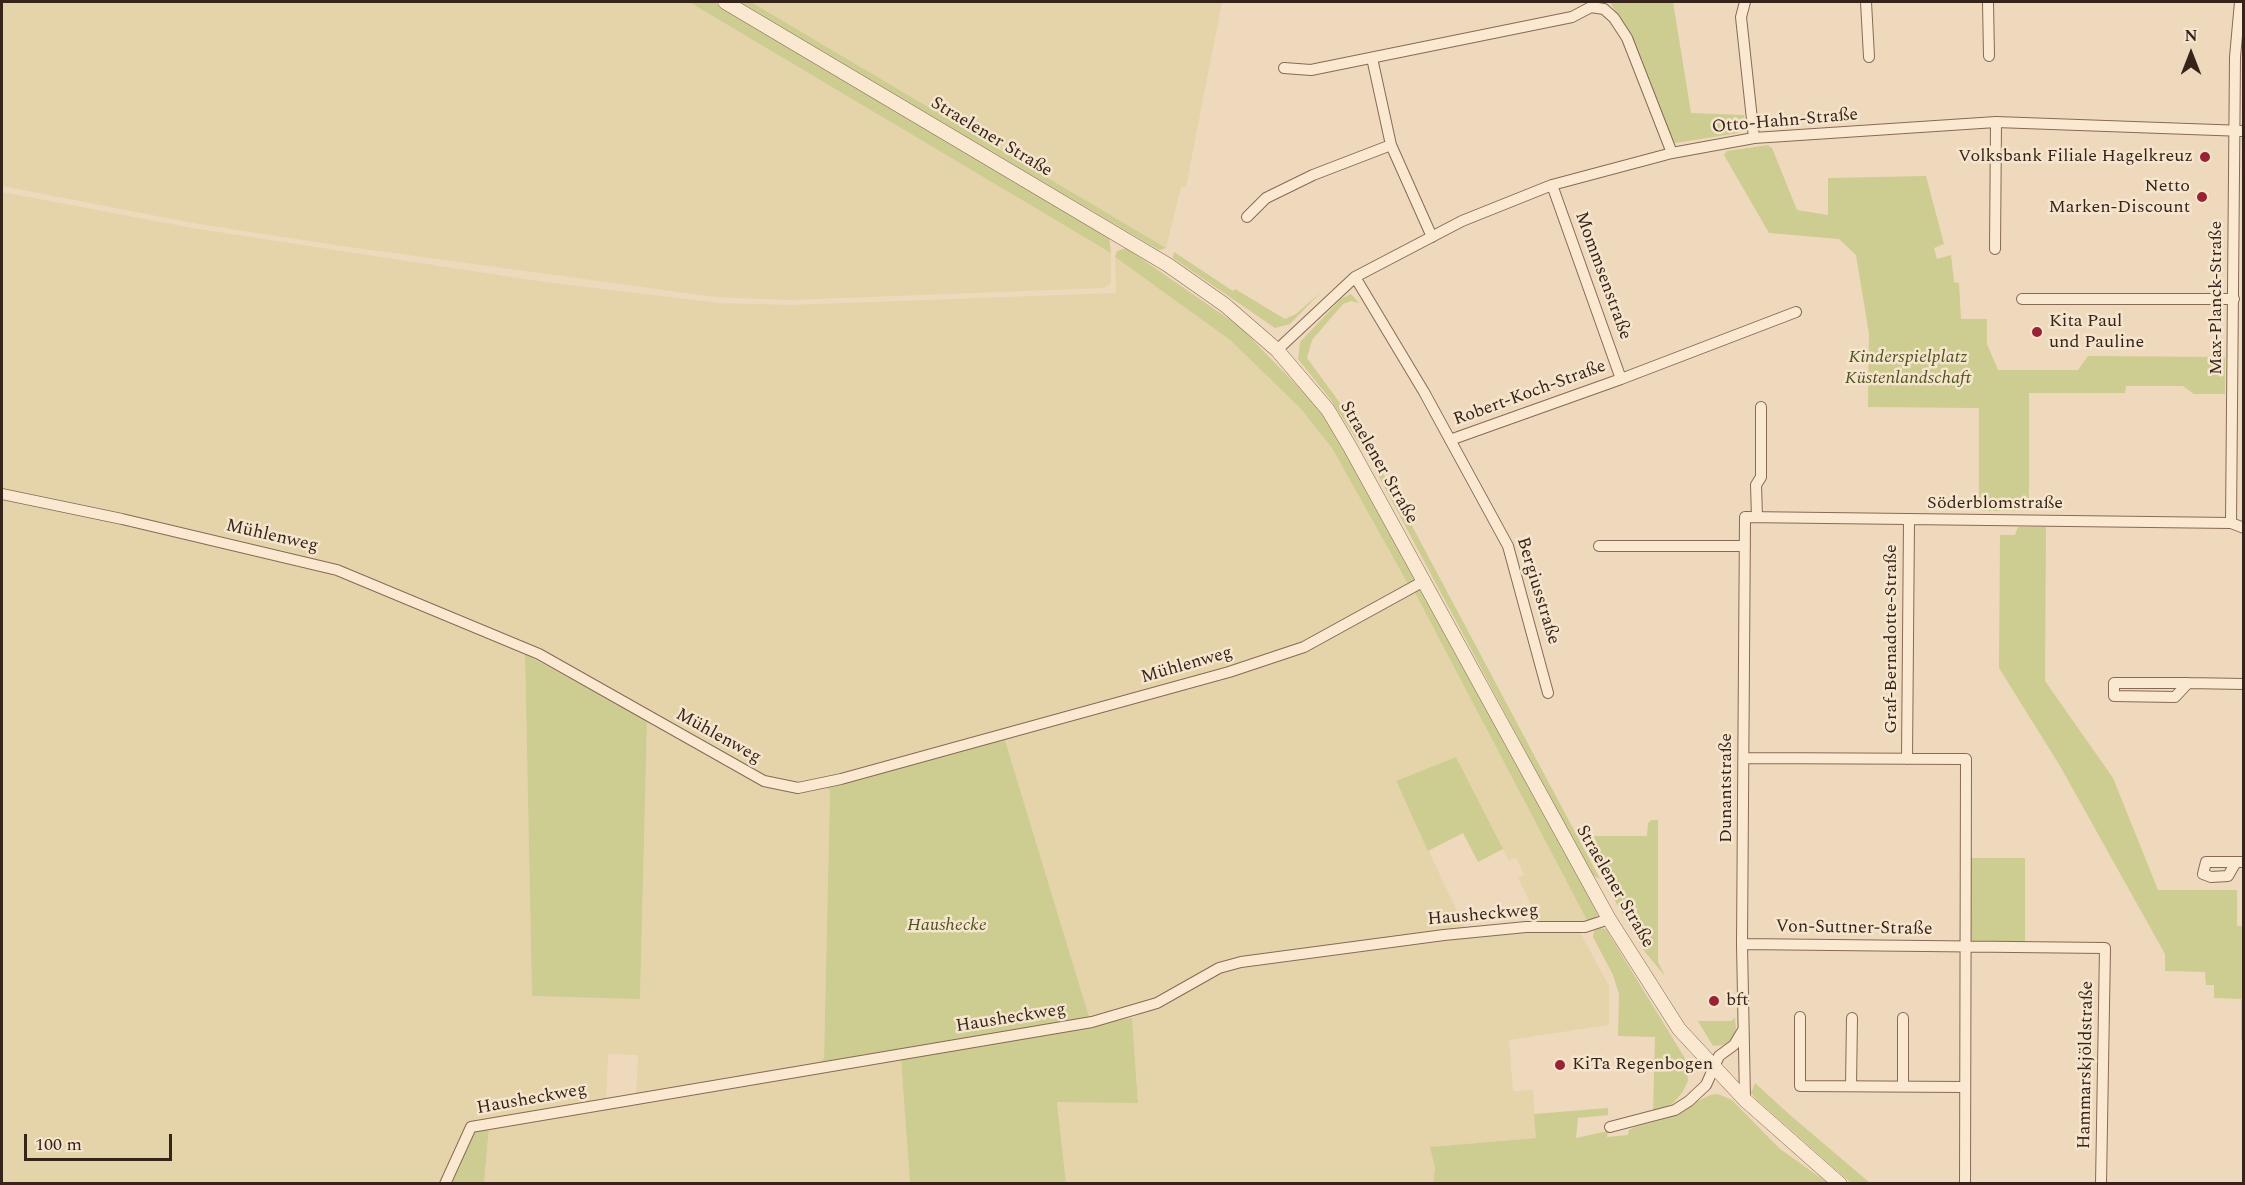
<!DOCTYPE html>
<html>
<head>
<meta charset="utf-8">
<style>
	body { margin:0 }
	#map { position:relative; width:2245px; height:1185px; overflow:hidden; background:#efd9bd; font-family:Spectral,serif }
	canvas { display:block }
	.frame { position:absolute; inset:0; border:3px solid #36241b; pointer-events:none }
	.north { position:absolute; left:2161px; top:24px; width:60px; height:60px; -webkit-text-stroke:4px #f6e5cd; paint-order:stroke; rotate:0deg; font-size:16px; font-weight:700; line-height:24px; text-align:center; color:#36241b }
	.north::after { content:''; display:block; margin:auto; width:21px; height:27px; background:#36241b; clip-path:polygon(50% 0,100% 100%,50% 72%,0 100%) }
	.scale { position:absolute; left:24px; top:1134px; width:148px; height:27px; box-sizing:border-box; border:3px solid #36241b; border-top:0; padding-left:8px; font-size:18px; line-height:21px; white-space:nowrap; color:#36241b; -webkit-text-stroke:4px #f6e5cd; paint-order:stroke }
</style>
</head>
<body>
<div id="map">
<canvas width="2245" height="1185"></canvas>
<div class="frame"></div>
<div class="north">N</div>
<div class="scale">100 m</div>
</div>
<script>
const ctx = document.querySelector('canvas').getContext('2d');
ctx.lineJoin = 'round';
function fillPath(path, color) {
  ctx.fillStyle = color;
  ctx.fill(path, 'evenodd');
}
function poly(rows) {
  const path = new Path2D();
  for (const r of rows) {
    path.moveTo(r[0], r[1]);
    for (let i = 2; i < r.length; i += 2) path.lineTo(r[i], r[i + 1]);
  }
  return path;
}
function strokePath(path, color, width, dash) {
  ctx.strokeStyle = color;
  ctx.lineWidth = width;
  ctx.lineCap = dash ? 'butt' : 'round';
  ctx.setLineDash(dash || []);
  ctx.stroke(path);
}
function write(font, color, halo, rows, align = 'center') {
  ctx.font = font + ' Spectral,serif';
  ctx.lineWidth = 5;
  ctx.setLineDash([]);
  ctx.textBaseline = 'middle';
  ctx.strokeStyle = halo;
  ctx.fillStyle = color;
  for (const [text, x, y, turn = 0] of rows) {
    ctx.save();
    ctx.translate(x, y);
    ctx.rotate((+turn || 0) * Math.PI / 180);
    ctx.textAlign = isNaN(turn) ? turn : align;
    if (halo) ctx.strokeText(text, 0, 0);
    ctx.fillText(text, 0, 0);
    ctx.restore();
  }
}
const farmland = poly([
	[2,2,689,2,1106,250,1111,253,1111,283,1104,288,790,300,715,297,335,245,193,223,2,186],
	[751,2,1222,2,1186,187,1181,187,1166,248],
	[2,192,192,228,544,282,720,303,790,305,1116,293,1115,257,1230,340,1301,409,1332,448,1409,585,1302,644,1228,669,841,776,800,784,772,780,528,646,387,584,353,571,122,514,2,490],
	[2,497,333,574,385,592,525,654,532,996,640,998,647,721,762,784,824,786,830,790,824,1058,817,1066,636,1096,638,1055,608,1054,606,1101,470,1124,442,1183,2,1183],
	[1413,589,1589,924,1540,924,1518,878,1524,875,1516,858,1509,861,1456,757,1396,782,1466,930,1239,959,1158,998,1090,1020,1004,737,1305,649],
	[1574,930,1581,934,1609,986,1609,1025,1509,1040,1513,1091,1533,1090,1536,1138,1431,1147,1435,1168,1433,1183,1066,1183,1057,1101,1138,1103,1132,1018,1219,971,1505,933],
	[901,1059,910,1183,484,1184,489,1127]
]);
const green = poly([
	[689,2,714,2,834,72,1109,237,1111,253],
	[736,2,751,2,1166,248,1159,250],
	[1610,2,1673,2,1691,113,1744,115,1745,123,1738,133,1676,143,1671,141,1630,35],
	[1768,145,1772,148,1797,210,1828,215,1828,178,1926,176,1944,244,1934,248,1937,259,1951,255,1954,282,1959,283,1961,319,1987,319,1987,344,1998,370,2078,370,2088,356,2225,357,2225,394,2194,394,2183,386,2126,386,2125,393,2029,393,2029,503,2022,503,2015,511,1982,511,1979,508,1979,408,1868,407,1869,334,1856,255,1839,239,1769,233,1724,155,1727,151],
	[1126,248,1239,326,1316,405,1330,424,1416,573,1413,581,1408,584,1332,448,1301,409,1230,340,1115,257,1117,251],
	[1174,252,1233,291,1235,289,1285,319,1296,314,1321,292,1290,324,1275,328,1173,258],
	[1351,294,1359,303,1351,301,1343,304,1312,340,1307,358,1348,414,1394,492,1600,879,1591,874,1370,460,1330,399,1298,359,1300,342,1341,299],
	[2018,527,2046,527,2045,681,2113,778,2158,890,2237,890,2237,926,2244,926,2243,1040,2241,1040,2241,999,2214,998,2214,985,2206,985,2205,972,2165,971,2165,954,2060,766,1999,668,2000,535,2015,535],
	[1413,589,1424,589,1592,901,1598,915,1589,924],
	[525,654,647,721,640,999,532,996],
	[1004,737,1090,1020,817,1066,824,1058,830,790,824,786],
	[1456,757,1503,849,1478,862,1463,833,1428,851,1396,781],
	[1651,820,1658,820,1658,962,1665,976,1645,952,1614,899,1594,836,1647,836,1648,823],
	[1968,858,2025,858,2025,943,1970,943],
	[1599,928,1606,929,1686,1060,1688,1081,1682,1093,1672,1104,1653,1111,1655,1037,1618,1036,1619,994,1613,975,1593,937,1594,931],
	[1132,1018,1138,1103,1057,1102,1066,1183,910,1183,901,1059],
	[1735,1018,1736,1030,1733,1039,1723,1045,1713,1046,1698,1021,1731,1021],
	[1755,1083,1790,1115,1870,1183,1851,1183,1757,1100,1751,1093],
	[1718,1094,1732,1100,1780,1149,1828,1183,1433,1183,1435,1168,1430,1147,1536,1138,1534,1114,1608,1108,1608,1115,1578,1118,1576,1138,1608,1131,1607,1137,1628,1135,1629,1130,1635,1127,1661,1120,1710,1095],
	[489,1127,484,1183,449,1184,474,1130]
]);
const minor = poly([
	[1745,2,1741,17,1754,138],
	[1866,2,1869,57],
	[1988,2,1989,56],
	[1372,58,1391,145,1432,237],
	[1284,68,1311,70,1572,17,1591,7,1604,9,1614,18,1627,38,1672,153],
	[1552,185,1621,379],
	[1247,217,1266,198,1313,175,1391,145],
	[1995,249,1996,122],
	[1355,277,1424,392,1508,546,1548,693],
	[2022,299,2234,299],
	[1277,350,1355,277,1462,221,1552,185,1672,153,1754,138,1996,122,2244,131],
	[1450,440,1621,379,1796,312],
	[2,494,122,519,337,570,539,654,764,781,798,788,841,779,1229,672,1304,647,1424,581],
	[1757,517,1756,485,1761,477,1761,407],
	[2231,523,2235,57,2240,2],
	[1599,546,1745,546],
	[2188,683,2175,697,2114,696,2114,683,2188,683,2244,684],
	[1744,758,1966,759,1965,1184],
	[1907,759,1909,520],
	[2236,862,2228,876,2211,877,2203,874,2206,862,2244,862],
	[1742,944,2105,948,2101,1184],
	[1800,1017,1800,1086,1964,1087],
	[1851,1086,1852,1018],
	[1903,1086,1903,1018],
	[1745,1100,1742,944,1745,517,2231,523,2244,528],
	[1610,1127,1675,1110,1689,1101,1706,1085,1719,1056,1734,1045,1743,1030],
	[445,1184,471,1127,1092,1022,1157,1003,1219,968,1241,962,1444,935,1526,927,1585,927,1609,919]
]);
const tertiary = poly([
	[725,2,1168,265,1225,305,1277,350,1328,410,1350,447,1609,919,1679,1029,1745,1100,1840,1184]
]);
const markers = [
	[2205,157,6,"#992335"],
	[2202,197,6,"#992335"],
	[2037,332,6,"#992335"],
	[1714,1001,6,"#992335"],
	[1560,1065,6,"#992335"]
];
const streetNames = [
	["Otto-Hahn-Straße",1785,122,-5],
	["Straelener Straße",991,138,31],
	["Mommsenstraße",1602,276,70],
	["Max-Planck-Straße",2217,298,-90],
	["Robert-Koch-Straße",1530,394,-20],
	["Straelener Straße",1378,463,60],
	["Söderblomstraße",1995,504],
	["Mühlenweg",272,537,13],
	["Bergiusstraße",1537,591,73],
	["Graf-Bernadotte-Straße",1892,639,-90],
	["Mühlenweg",1187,666,-16],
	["Mühlenweg",718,737,29],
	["Dunantstraße",1727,788,-90],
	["Straelener Straße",1614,887,60],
	["Hausheckweg",1483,916,-5],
	["Von-Suttner-Straße",1854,929,1],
	["Hausheckweg",1011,1019,-9],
	["Hammarskjöldstraße",2087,1065,-89],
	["Hausheckweg",532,1100,-10]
];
const poiNames = [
	["Volksbank Filiale Hagelkreuz",2193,157,"right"],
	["Netto",2190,187,"right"],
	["Marken-Discount",2190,208,"right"],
	["Kita Paul",2049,322],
	["und Pauline",2049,343],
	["bft",1726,1001],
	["KiTa Regenbogen",1572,1065]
];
const parkNames = [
	["Kinderspielplatz",1908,358],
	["Küstenlandschaft",1908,379],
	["Haushecke",947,926]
];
fillPath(farmland, '#e5d3aa');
fillPath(green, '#cdcc91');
strokePath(minor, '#886956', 12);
strokePath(tertiary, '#886956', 15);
strokePath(minor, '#fae8d0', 10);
strokePath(tertiary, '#fae8d0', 14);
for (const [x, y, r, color] of markers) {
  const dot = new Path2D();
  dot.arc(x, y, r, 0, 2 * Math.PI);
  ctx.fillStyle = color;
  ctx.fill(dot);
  strokePath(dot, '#f6e5cd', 2);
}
write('18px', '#36241b', '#f6e5cd', streetNames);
write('18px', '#36241b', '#f6e5cd', poiNames, 'left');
write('italic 18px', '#4e5421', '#f6e5cd', parkNames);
</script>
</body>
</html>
